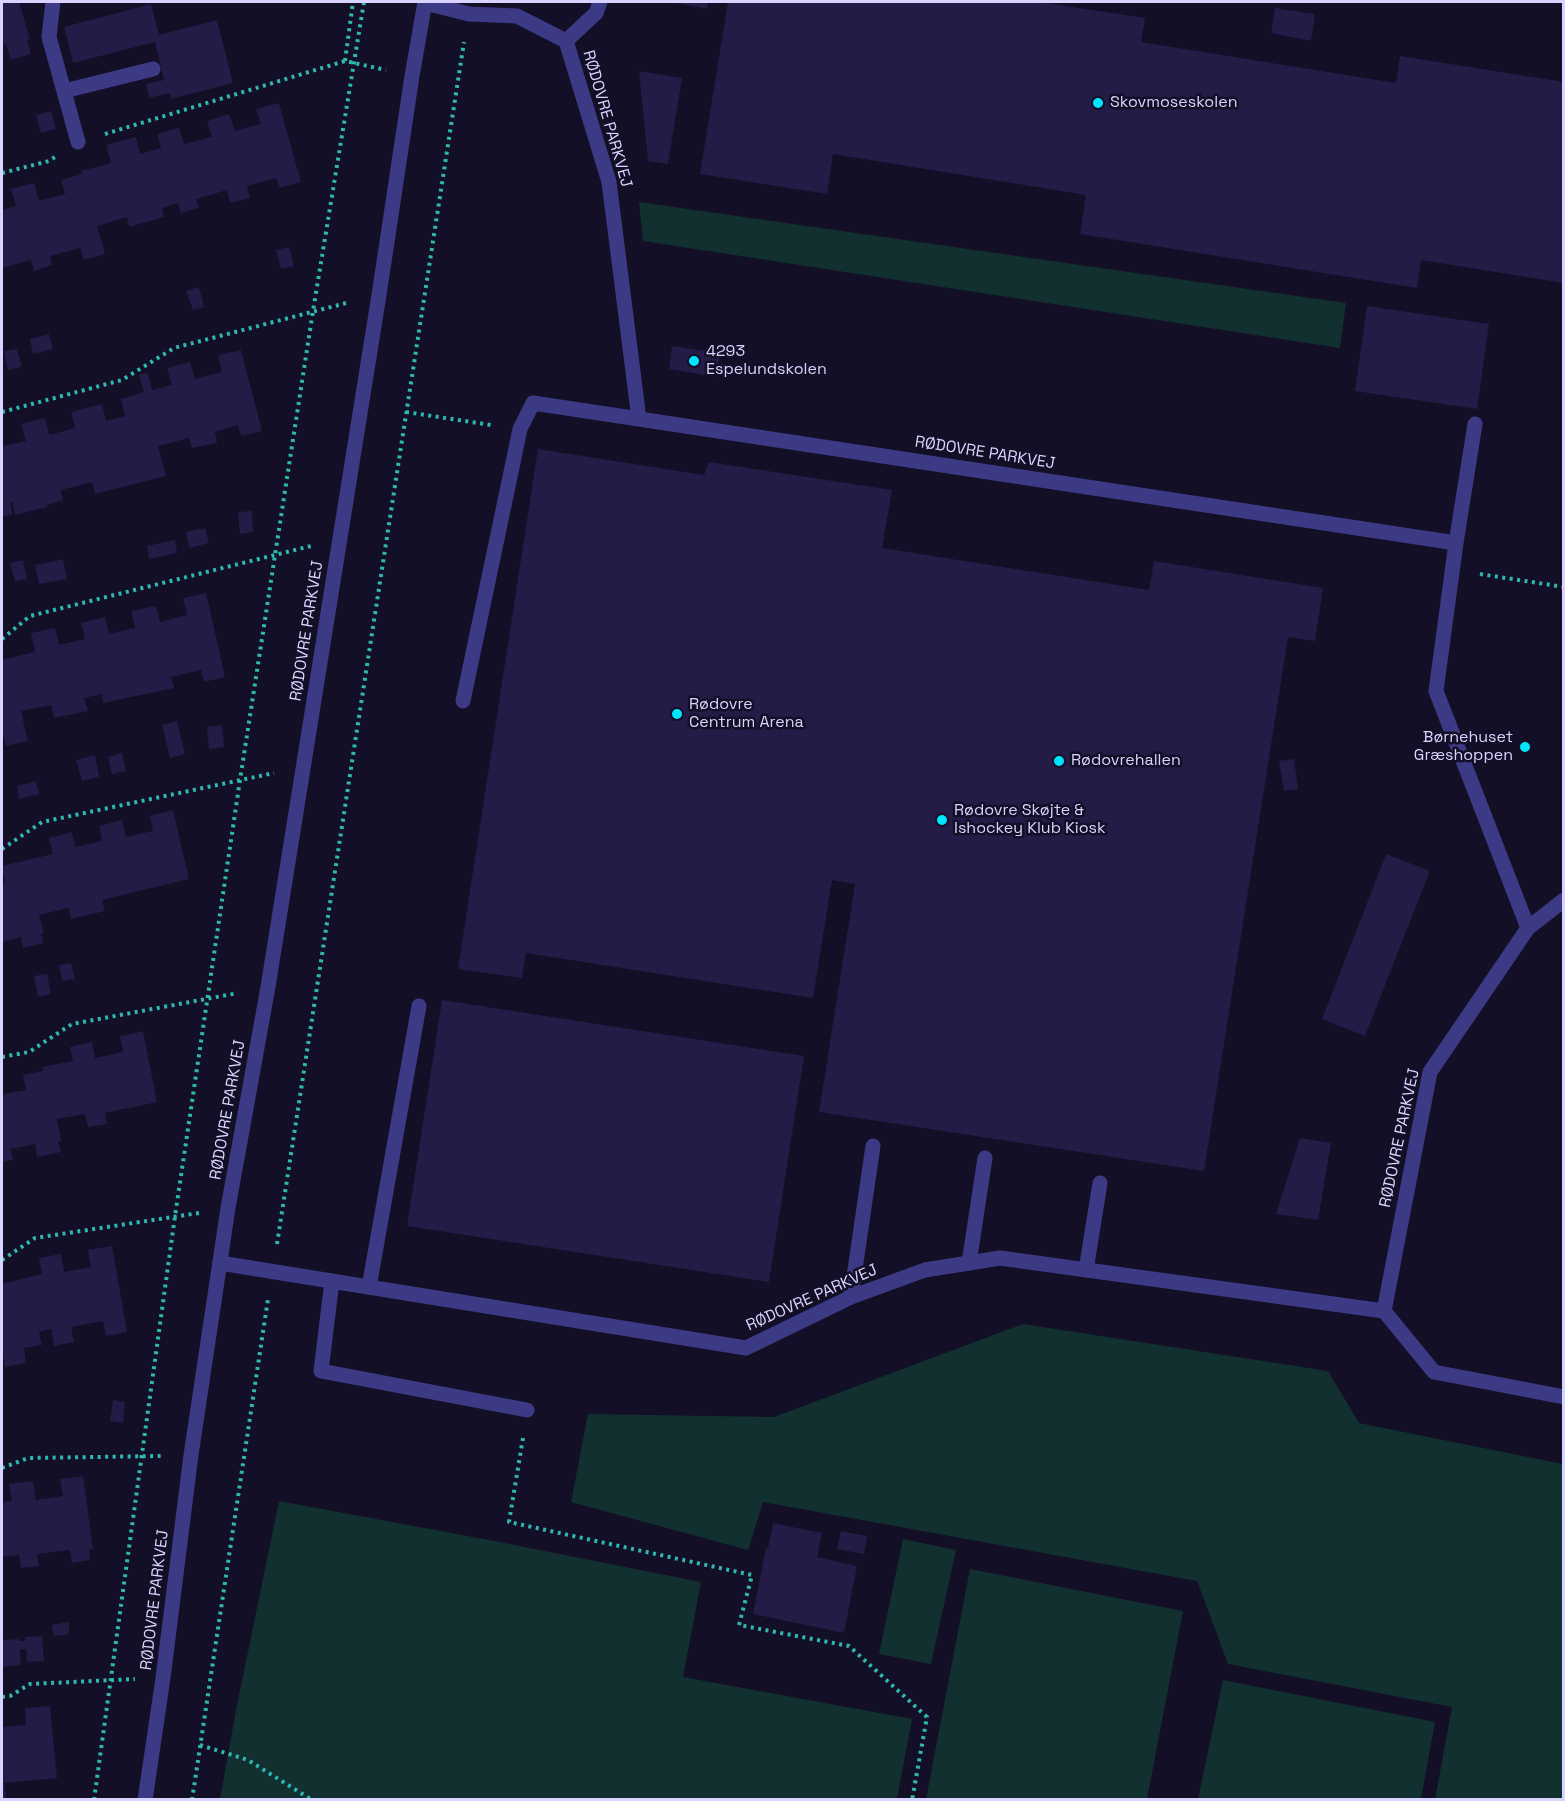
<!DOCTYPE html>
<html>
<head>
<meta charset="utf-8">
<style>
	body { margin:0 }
	#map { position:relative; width:1565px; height:1801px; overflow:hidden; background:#130f26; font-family:"Space Grotesk",sans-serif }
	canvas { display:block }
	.frame { position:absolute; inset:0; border:3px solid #d9d4ff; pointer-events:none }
</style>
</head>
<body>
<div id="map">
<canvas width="1565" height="1801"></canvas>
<div class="frame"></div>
</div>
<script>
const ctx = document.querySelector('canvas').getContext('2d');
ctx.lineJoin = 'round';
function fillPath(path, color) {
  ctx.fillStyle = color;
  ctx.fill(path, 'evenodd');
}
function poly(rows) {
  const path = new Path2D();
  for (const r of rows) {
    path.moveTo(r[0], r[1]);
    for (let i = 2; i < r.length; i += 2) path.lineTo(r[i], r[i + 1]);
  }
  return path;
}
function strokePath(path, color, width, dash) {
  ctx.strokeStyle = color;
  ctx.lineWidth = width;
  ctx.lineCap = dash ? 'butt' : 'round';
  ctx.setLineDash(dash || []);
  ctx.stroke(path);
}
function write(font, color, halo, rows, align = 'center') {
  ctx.font = font + ' "Space Grotesk",sans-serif';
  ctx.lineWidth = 5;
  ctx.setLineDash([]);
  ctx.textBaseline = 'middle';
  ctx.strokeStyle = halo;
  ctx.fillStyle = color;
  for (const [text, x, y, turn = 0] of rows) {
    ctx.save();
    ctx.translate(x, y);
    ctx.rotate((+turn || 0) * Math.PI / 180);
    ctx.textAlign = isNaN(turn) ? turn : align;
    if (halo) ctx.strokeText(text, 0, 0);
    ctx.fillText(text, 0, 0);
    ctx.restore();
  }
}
const green = poly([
	[639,202,1346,303,1340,348,643,241],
	[1023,1324,1328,1371,1359,1423,1563,1464,1563,1799,1435,1799,1452,1707,1228,1664,1197,1581,763,1502,748,1550,571,1502,588,1414,774,1417],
	[279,1501,489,1540,701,1582,683,1677,912,1719,897,1799,220,1799,236,1710],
	[903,1539,956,1550,931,1664,879,1654],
	[970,1569,1183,1611,1147,1799,926,1799],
	[1223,1680,1435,1722,1421,1799,1198,1799]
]);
const building = poly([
	[2,2,19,2,30,39,27,40,31,54,11,60,6,43,2,44],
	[670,2,708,2,707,9],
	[728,2,1040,2,1145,18,1141,42,1396,83,1400,56,1564,82,1564,283,1421,260,1417,288,1080,234,1086,195,833,154,827,194,700,174],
	[151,4,159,35,217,20,233,83,171,99,170,93,149,98,146,84,164,80,155,42,73,63,64,27],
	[1275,8,1315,14,1311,41,1271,33],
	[639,71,682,78,668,164,648,161],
	[279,103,301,182,279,188,276,178,247,186,250,198,230,203,227,190,196,199,199,208,181,213,178,203,162,208,164,217,129,227,127,217,97,226,105,254,84,260,80,248,50,256,52,265,34,271,31,260,2,268,2,210,16,206,11,189,34,183,39,201,65,194,61,180,82,174,81,171,111,163,106,145,136,137,140,154,161,148,157,134,179,128,184,144,212,137,207,121,229,114,235,131,261,124,256,109],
	[51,111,56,129,41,133,36,115],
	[289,247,294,266,281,269,276,250],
	[199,287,204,307,193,310,186,291],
	[1367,306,1489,324,1477,409,1355,391],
	[49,334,53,349,33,354,30,339],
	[672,346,720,353,717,377,669,369],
	[17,349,22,367,8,370,4,351],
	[241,350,262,431,241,436,238,425,215,432,217,443,192,448,189,438,158,446,166,476,95,494,92,482,61,490,63,500,47,505,47,507,15,515,12,502,10,502,13,514,2,517,2,446,26,441,21,424,45,418,49,435,75,428,71,412,102,404,106,421,125,416,121,399,144,392,139,375,148,373,152,390,172,385,167,368,190,362,195,379,222,372,218,355],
	[538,449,704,475,709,462,892,490,882,548,1149,590,1154,561,1323,588,1315,641,1288,637,1204,1171,819,1112,855,884,832,880,813,998,526,953,522,978,458,969],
	[252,511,253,532,240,534,238,512],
	[205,528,209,543,189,548,186,532],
	[175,540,177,553,149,559,147,546],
	[63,559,67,579,39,584,35,565],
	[23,560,27,579,15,581,10,563],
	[206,593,225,677,204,682,201,670,171,677,174,688,103,703,102,694,84,698,88,711,54,718,51,705,21,711,28,741,6,746,3,735,2,735,2,660,35,652,31,633,55,628,59,645,85,639,81,623,105,617,109,634,135,628,131,611,156,606,160,622,187,615,183,598],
	[177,721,185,754,170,758,162,725],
	[222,725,224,747,209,749,207,727],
	[122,753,126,771,112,774,108,757],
	[95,755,99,777,82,781,76,760],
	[1294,759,1298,789,1284,791,1279,761],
	[36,781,39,794,19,799,17,786],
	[173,810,189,879,102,900,105,911,71,919,68,908,39,915,44,933,41,934,44,943,23,948,21,937,2,942,2,884,5,883,2,866,53,854,49,838,72,832,75,847,102,841,99,826,122,820,126,837,153,831,150,816],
	[1386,854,1430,871,1365,1036,1322,1019],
	[71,963,75,979,62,981,59,965],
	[47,974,51,994,38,997,34,976],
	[442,1000,804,1056,769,1282,407,1226],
	[143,1031,157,1102,105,1113,107,1124,88,1127,85,1114,57,1119,61,1141,58,1141,61,1152,37,1157,35,1144,11,1149,13,1160,2,1162,2,1090,3,1094,26,1090,23,1075,43,1071,42,1067,73,1061,70,1047,92,1042,95,1058,123,1052,120,1036],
	[1300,1138,1331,1143,1318,1220,1276,1214],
	[112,1246,127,1332,106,1336,103,1321,71,1327,74,1342,54,1346,51,1329,39,1332,42,1345,24,1348,26,1363,5,1367,3,1355,2,1355,2,1284,42,1274,39,1258,61,1254,64,1272,91,1267,88,1250],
	[113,1400,125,1402,123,1423,110,1421],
	[83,1476,93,1549,89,1549,90,1560,72,1563,70,1550,37,1554,39,1566,21,1568,19,1555,2,1557,2,1502,12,1501,9,1484,33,1481,36,1500,63,1496,60,1479],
	[773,1523,822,1533,817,1557,857,1566,844,1633,753,1614,766,1548,768,1549],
	[841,1531,867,1536,864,1554,837,1549],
	[69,1622,69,1634,54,1636,52,1625],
	[42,1636,44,1661,27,1662,26,1649,20,1649,21,1665,2,1667,2,1640,19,1639,19,1641,25,1641,25,1637],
	[50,1706,57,1778,4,1783,6,1797,2,1798,2,1727,26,1725,25,1708]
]);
const path = poly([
	[345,61,353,2],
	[105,134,345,61,386,70],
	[2,173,49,161,55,157],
	[2,412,122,380,174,348,350,302],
	[406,412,491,425],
	[1480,574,1564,587],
	[2,639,30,616,311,546],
	[2,849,42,822,274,773],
	[2,1057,29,1052,72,1024,238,993],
	[277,1244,464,42],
	[2,1260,35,1238,199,1213],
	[523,1438,509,1522,752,1575,739,1625,849,1646,927,1717,912,1800],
	[2,1468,28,1458,161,1456],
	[2,1697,10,1696,30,1684,135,1679],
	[200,1745,248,1760,312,1800],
	[94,1800,175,1216,240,780,313,311,364,2],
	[192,1800,268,1299]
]);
const service = poly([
	[53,2,49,37,78,142],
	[425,3,469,14,517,16,566,41,609,182,639,419,1456,543,1436,691,1528,928],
	[566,41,596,13,600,2],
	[64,91,153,69],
	[1456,543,1475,424],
	[463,701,520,429,533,403,639,419],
	[969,1263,985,1158],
	[1086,1270,1100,1183],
	[332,1281,321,1371,527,1410],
	[369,1287,419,1006],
	[851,1297,873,1146]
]);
const minor = poly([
	[220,1263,746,1348,851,1297,925,1270,1000,1258,1384,1311,1434,1372,1564,1397],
	[1384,1311,1430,1072,1528,928,1564,900]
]);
const tertiary = poly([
	[145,1800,163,1678,191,1455,228,1208,268,987,379,295,412,76,425,2]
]);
const markers = [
	[1098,103,6,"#00e5ff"],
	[694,361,6,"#00e5ff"],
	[677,714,6,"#00e5ff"],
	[1525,747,6,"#00e5ff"],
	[1059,761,6,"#00e5ff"],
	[942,820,6,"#00e5ff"]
];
const poiNames = [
	["Skovmoseskolen",1110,103],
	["4293",706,352],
	["Espelundskolen",706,370],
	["Rødovre",689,705],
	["Centrum Arena",689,723],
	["Børnehuset",1513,738,"right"],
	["Græshoppen",1513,756,"right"],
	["Rødovrehallen",1071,761],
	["Rødovre Skøjte &",954,811],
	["Ishockey Klub Kiosk",954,829]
];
const streetNames = [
	["RØDOVRE PARKVEJ",607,119,74],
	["RØDOVRE PARKVEJ",985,453,9],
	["RØDOVRE PARKVEJ",307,631,-81],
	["RØDOVRE PARKVEJ",228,1110,-80],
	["RØDOVRE PARKVEJ",1400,1138,-78],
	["RØDOVRE PARKVEJ",812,1298,-24],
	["RØDOVRE PARKVEJ",155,1600,-83]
];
fillPath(green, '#12302f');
fillPath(building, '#241b47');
strokePath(path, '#2fb8b0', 4, [3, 4.5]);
strokePath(service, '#3d3a85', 15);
strokePath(minor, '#3d3a85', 15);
strokePath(tertiary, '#3d3a85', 15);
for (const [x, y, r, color] of markers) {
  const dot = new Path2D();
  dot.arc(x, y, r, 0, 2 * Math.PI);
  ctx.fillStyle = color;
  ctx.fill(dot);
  strokePath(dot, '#130f26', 2);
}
write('16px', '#d9d4ff', '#130f26', poiNames, 'left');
write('16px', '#d9d4ff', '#130f26', streetNames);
</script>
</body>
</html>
